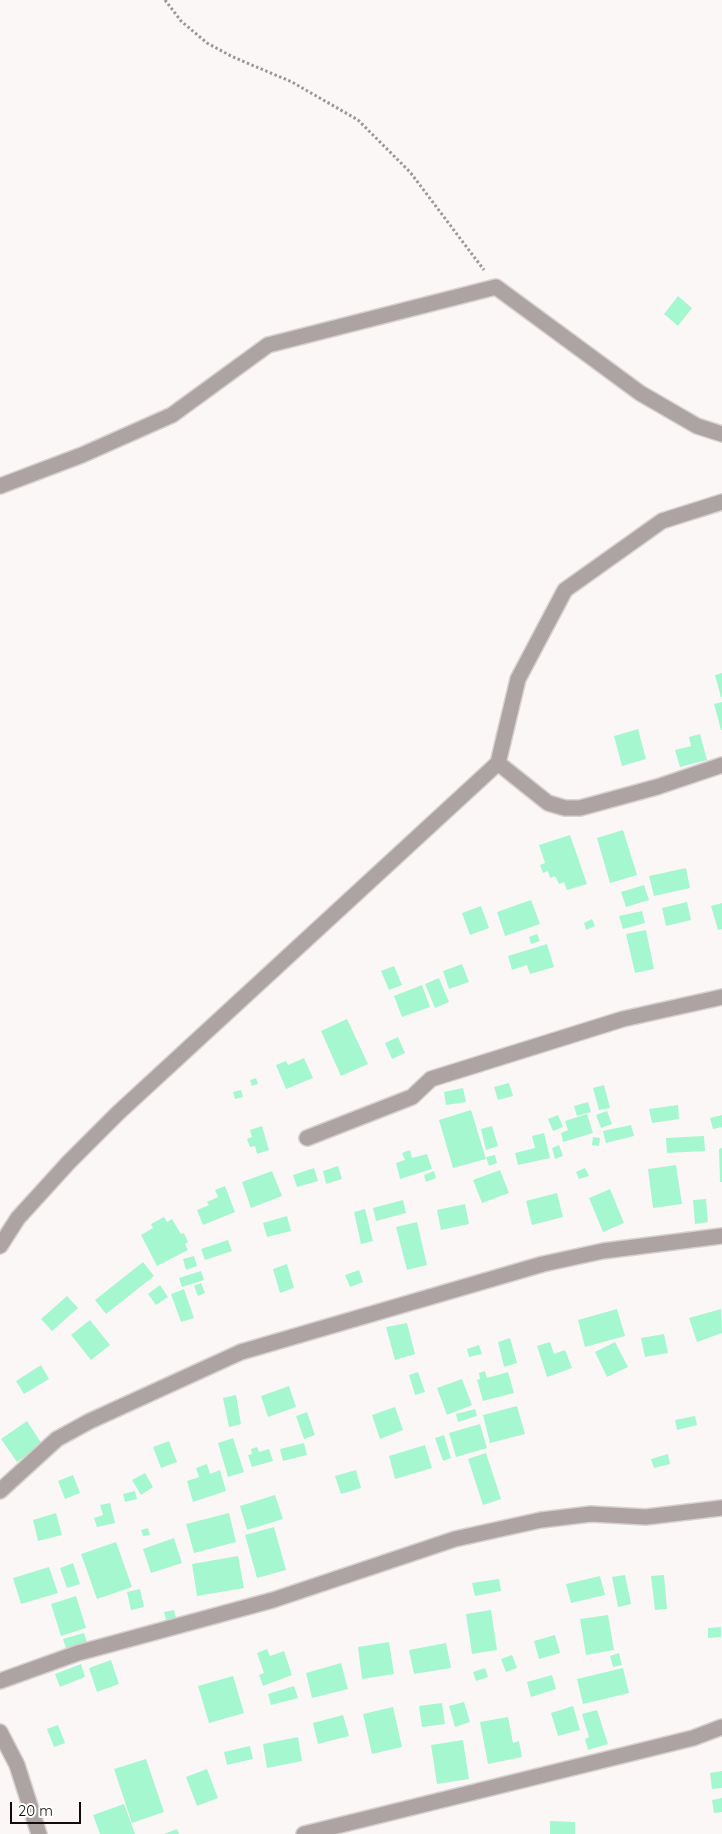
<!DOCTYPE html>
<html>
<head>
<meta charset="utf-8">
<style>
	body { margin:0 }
	#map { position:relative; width:722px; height:1834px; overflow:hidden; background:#fcf7f7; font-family:Quicksand,sans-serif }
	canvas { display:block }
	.scale { position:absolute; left:10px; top:1802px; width:71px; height:22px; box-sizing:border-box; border:2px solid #120a0b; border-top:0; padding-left:6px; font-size:15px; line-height:18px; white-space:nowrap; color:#120a0b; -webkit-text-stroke:4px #fff; paint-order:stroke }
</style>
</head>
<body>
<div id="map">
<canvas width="722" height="1834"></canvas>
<div class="scale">20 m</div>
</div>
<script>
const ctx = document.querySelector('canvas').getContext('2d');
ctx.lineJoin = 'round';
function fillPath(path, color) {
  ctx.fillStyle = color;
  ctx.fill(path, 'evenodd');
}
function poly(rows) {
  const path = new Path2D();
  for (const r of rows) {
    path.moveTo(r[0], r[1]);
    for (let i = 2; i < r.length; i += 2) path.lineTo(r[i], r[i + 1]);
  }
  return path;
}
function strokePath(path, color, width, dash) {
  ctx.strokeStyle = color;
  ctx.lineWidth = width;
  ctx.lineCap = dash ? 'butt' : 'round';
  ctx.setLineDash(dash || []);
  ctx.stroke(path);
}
const building = poly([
	[678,296,692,308,678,326,664,314],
	[722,673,722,697,721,697,715,675],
	[722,702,722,730,721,730,714,704],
	[638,729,646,759,622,766,614,736],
	[700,734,707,760,680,767,675,750,691,746,689,737],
	[623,830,637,875,610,883,597,838],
	[570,835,587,884,567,890,564,882,559,884,555,876,550,878,548,871,543,873,540,865,545,863,539,845],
	[686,868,690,888,654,896,649,876],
	[644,885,649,900,626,907,621,892],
	[531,900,540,924,505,936,497,912],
	[687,902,691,920,666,926,662,908],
	[722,903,722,929,718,930,711,906],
	[481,906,489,928,470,935,462,913],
	[642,911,645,923,623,929,619,916],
	[592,919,595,926,586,930,584,923],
	[646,930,654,969,635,973,626,934],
	[537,934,540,941,531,944,529,937],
	[547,944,554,967,530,974,527,965,512,970,508,956],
	[462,964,469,982,449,989,443,971],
	[394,966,402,985,389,990,381,971],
	[439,978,449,1002,435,1008,425,984],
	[422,985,430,1007,402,1017,394,996],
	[347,1019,368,1064,341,1076,321,1031],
	[398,1037,405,1053,392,1059,385,1043],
	[304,1058,313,1078,286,1089,276,1065,286,1061,288,1065],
	[256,1078,258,1084,252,1086,250,1080],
	[509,1083,513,1096,498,1100,494,1087],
	[604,1085,610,1108,599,1110,593,1088],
	[463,1088,466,1102,446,1105,444,1092],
	[241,1090,243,1097,235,1099,233,1092],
	[588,1102,591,1112,577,1116,574,1106],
	[678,1105,679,1119,652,1123,649,1109],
	[471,1110,486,1159,453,1168,439,1120],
	[607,1111,612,1124,601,1128,596,1115],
	[587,1114,593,1133,563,1142,561,1133,568,1130,565,1121],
	[558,1115,563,1127,553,1131,548,1119],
	[722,1115,722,1127,713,1129,710,1118],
	[631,1125,634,1136,606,1143,603,1131],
	[262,1126,269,1150,257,1154,255,1146,250,1147,247,1139,252,1137,250,1130],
	[492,1126,498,1146,486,1150,481,1129],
	[544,1133,550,1158,518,1165,515,1153,535,1148,532,1136],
	[704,1136,705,1151,667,1153,666,1138],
	[593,1137,600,1138,599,1146,592,1145],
	[559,1145,563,1156,555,1159,552,1148],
	[722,1148,722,1182,720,1182,719,1149],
	[410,1150,412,1158,427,1154,432,1169,400,1179,396,1163,405,1160,402,1153],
	[495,1155,497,1163,489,1166,486,1157],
	[676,1165,682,1204,653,1208,648,1169],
	[338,1166,342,1179,326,1184,323,1171],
	[314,1168,318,1181,297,1187,293,1175],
	[585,1168,589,1176,579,1179,576,1172],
	[500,1170,509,1193,482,1203,473,1180],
	[272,1171,282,1196,251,1208,242,1182],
	[434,1171,436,1178,426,1182,424,1175],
	[225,1186,235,1212,203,1225,197,1210,209,1205,207,1202,218,1197,215,1190],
	[610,1189,624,1223,603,1232,589,1198],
	[557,1193,563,1217,532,1225,526,1201],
	[706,1199,708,1222,695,1224,693,1200],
	[403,1200,406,1213,376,1221,373,1208],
	[465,1204,469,1224,441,1230,437,1210],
	[365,1209,373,1241,361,1244,354,1212],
	[287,1216,291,1231,267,1237,263,1223],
	[164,1217,167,1222,172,1219,181,1234,184,1233,188,1242,185,1244,188,1250,157,1266,141,1235,153,1228,151,1224],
	[417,1222,427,1265,407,1270,396,1227],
	[228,1240,232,1251,205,1260,201,1249],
	[194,1256,197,1266,186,1270,183,1259],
	[143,1262,154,1276,106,1314,95,1300],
	[287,1264,294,1288,280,1293,273,1269],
	[359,1270,363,1282,350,1287,345,1275],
	[201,1271,204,1280,182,1287,179,1278],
	[201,1283,205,1293,198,1296,194,1286],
	[160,1285,168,1297,156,1305,148,1294],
	[184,1289,194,1318,181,1322,171,1294],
	[67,1296,78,1308,52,1331,41,1319],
	[617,1309,625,1336,585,1347,578,1320],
	[721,1309,722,1333,697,1342,689,1318],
	[90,1320,110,1345,91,1360,71,1335],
	[407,1323,415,1354,395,1360,386,1327],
	[664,1334,668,1353,645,1357,641,1338],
	[510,1338,517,1363,504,1367,498,1342],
	[550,1342,554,1354,565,1350,572,1368,547,1377,537,1346],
	[615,1342,628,1367,607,1377,595,1352],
	[479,1345,482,1354,469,1357,467,1349],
	[41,1365,49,1379,24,1394,16,1381],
	[485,1371,487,1378,508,1372,514,1393,483,1401,477,1380,480,1379,479,1373],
	[418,1372,425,1392,415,1395,409,1375],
	[462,1379,472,1405,447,1415,437,1388],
	[289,1386,296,1407,268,1417,261,1396],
	[236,1395,241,1424,229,1427,223,1398],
	[517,1406,525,1434,490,1443,483,1415],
	[395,1407,403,1430,380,1439,372,1415],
	[475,1409,477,1416,458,1422,456,1414],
	[307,1412,315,1435,304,1439,296,1416],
	[695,1416,697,1425,677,1430,675,1420],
	[27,1421,42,1444,17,1462,1,1439],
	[480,1424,487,1448,456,1457,449,1433],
	[444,1435,451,1458,443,1461,435,1438],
	[233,1438,244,1472,228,1477,218,1443],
	[169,1441,177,1462,161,1468,153,1447],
	[304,1443,307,1455,283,1461,280,1449],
	[425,1445,432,1468,395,1479,389,1456],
	[257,1447,259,1452,269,1449,273,1461,252,1467,248,1455,252,1454,251,1449],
	[486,1453,501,1499,483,1505,468,1459],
	[668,1454,670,1464,654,1468,651,1459],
	[207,1464,210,1474,220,1470,226,1491,193,1502,187,1481,199,1477,196,1468],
	[356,1470,361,1488,341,1494,335,1476],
	[145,1473,153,1487,141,1495,132,1480],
	[73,1475,80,1493,65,1499,58,1481],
	[135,1491,137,1499,125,1502,123,1494],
	[275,1495,283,1519,247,1530,240,1506],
	[110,1503,115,1523,97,1527,94,1518,103,1515,100,1505],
	[56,1513,62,1535,38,1541,33,1520],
	[229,1513,236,1542,194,1553,186,1524],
	[274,1527,286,1570,257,1578,245,1535],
	[148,1528,150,1535,143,1536,141,1530],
	[174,1538,182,1563,151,1573,143,1549],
	[116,1542,132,1587,97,1599,81,1554],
	[238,1556,244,1588,197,1596,192,1564],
	[73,1563,80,1584,67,1588,60,1568],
	[49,1567,58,1593,21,1604,13,1578],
	[625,1575,631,1604,618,1607,612,1577],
	[664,1575,667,1609,655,1610,651,1576],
	[600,1576,605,1595,571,1603,566,1584],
	[499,1579,501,1591,475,1596,472,1583],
	[140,1589,144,1607,131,1610,127,1592],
	[76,1596,86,1628,61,1636,51,1604],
	[174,1610,178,1625,168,1628,164,1612],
	[491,1610,497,1650,472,1654,466,1614],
	[608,1615,614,1650,586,1655,580,1619],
	[721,1627,721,1637,708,1638,708,1628],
	[84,1633,88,1645,67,1652,63,1639],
	[555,1635,560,1653,539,1659,534,1641],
	[389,1642,394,1674,362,1679,358,1647],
	[446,1643,451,1668,414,1674,409,1650],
	[267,1649,270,1656,284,1651,292,1675,263,1686,259,1675,264,1673,257,1653],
	[619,1653,622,1665,613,1667,610,1656],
	[512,1655,517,1668,506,1672,501,1659],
	[111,1660,119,1684,97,1692,89,1668],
	[341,1663,348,1689,312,1698,306,1673],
	[81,1664,85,1677,60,1687,55,1674],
	[485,1668,488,1677,476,1681,473,1672],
	[623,1668,629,1693,583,1704,577,1679],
	[552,1675,556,1689,531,1697,527,1682],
	[233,1676,244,1713,209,1723,198,1686],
	[294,1686,298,1698,271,1705,268,1694],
	[464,1702,470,1722,455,1727,449,1706],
	[442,1703,445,1724,422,1727,419,1706],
	[573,1706,580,1730,558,1736,551,1713],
	[393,1707,402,1747,372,1754,363,1714],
	[597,1710,608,1744,588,1750,585,1739,589,1737,582,1714],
	[343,1715,349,1736,318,1744,313,1723],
	[508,1717,513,1743,519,1741,522,1757,488,1764,480,1722],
	[58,1725,65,1743,54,1747,47,1729],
	[298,1737,302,1761,267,1768,263,1744],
	[463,1740,469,1779,437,1784,431,1745],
	[250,1746,253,1759,227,1765,224,1752],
	[146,1759,164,1812,132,1823,114,1769],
	[207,1769,218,1798,197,1806,186,1777],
	[722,1771,722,1788,712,1789,710,1773],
	[722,1798,722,1812,714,1813,712,1800],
	[124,1804,135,1834,100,1834,93,1815],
	[550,1821,575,1822,575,1834,550,1834],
	[177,1829,179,1834,164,1834]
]);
const path = poly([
	[165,0,181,21,207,43,233,57,292,82,358,120,410,172,484,270]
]);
const street = poly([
	[0,486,82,455,172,415,268,345,496,287,640,393,697,426,722,434],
	[498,763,548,803,565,808,580,808,657,787,722,765],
	[307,1138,412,1097,431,1079,623,1019,722,997],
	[0,1246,18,1218,69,1162,118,1113,498,763,518,679,565,590,662,521,722,502],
	[0,1491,57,1439,90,1421,241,1352,543,1264,603,1251,722,1236],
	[0,1681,78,1653,273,1600,455,1539,541,1520,591,1514,646,1517,722,1508],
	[0,1732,17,1765,39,1834],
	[304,1834,693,1738,722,1727]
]);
fillPath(building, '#a5f7d0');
strokePath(street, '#d7d1d1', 18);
strokePath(path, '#9c9696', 3, [2.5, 2.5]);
strokePath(street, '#ada3a3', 15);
</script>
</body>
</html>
